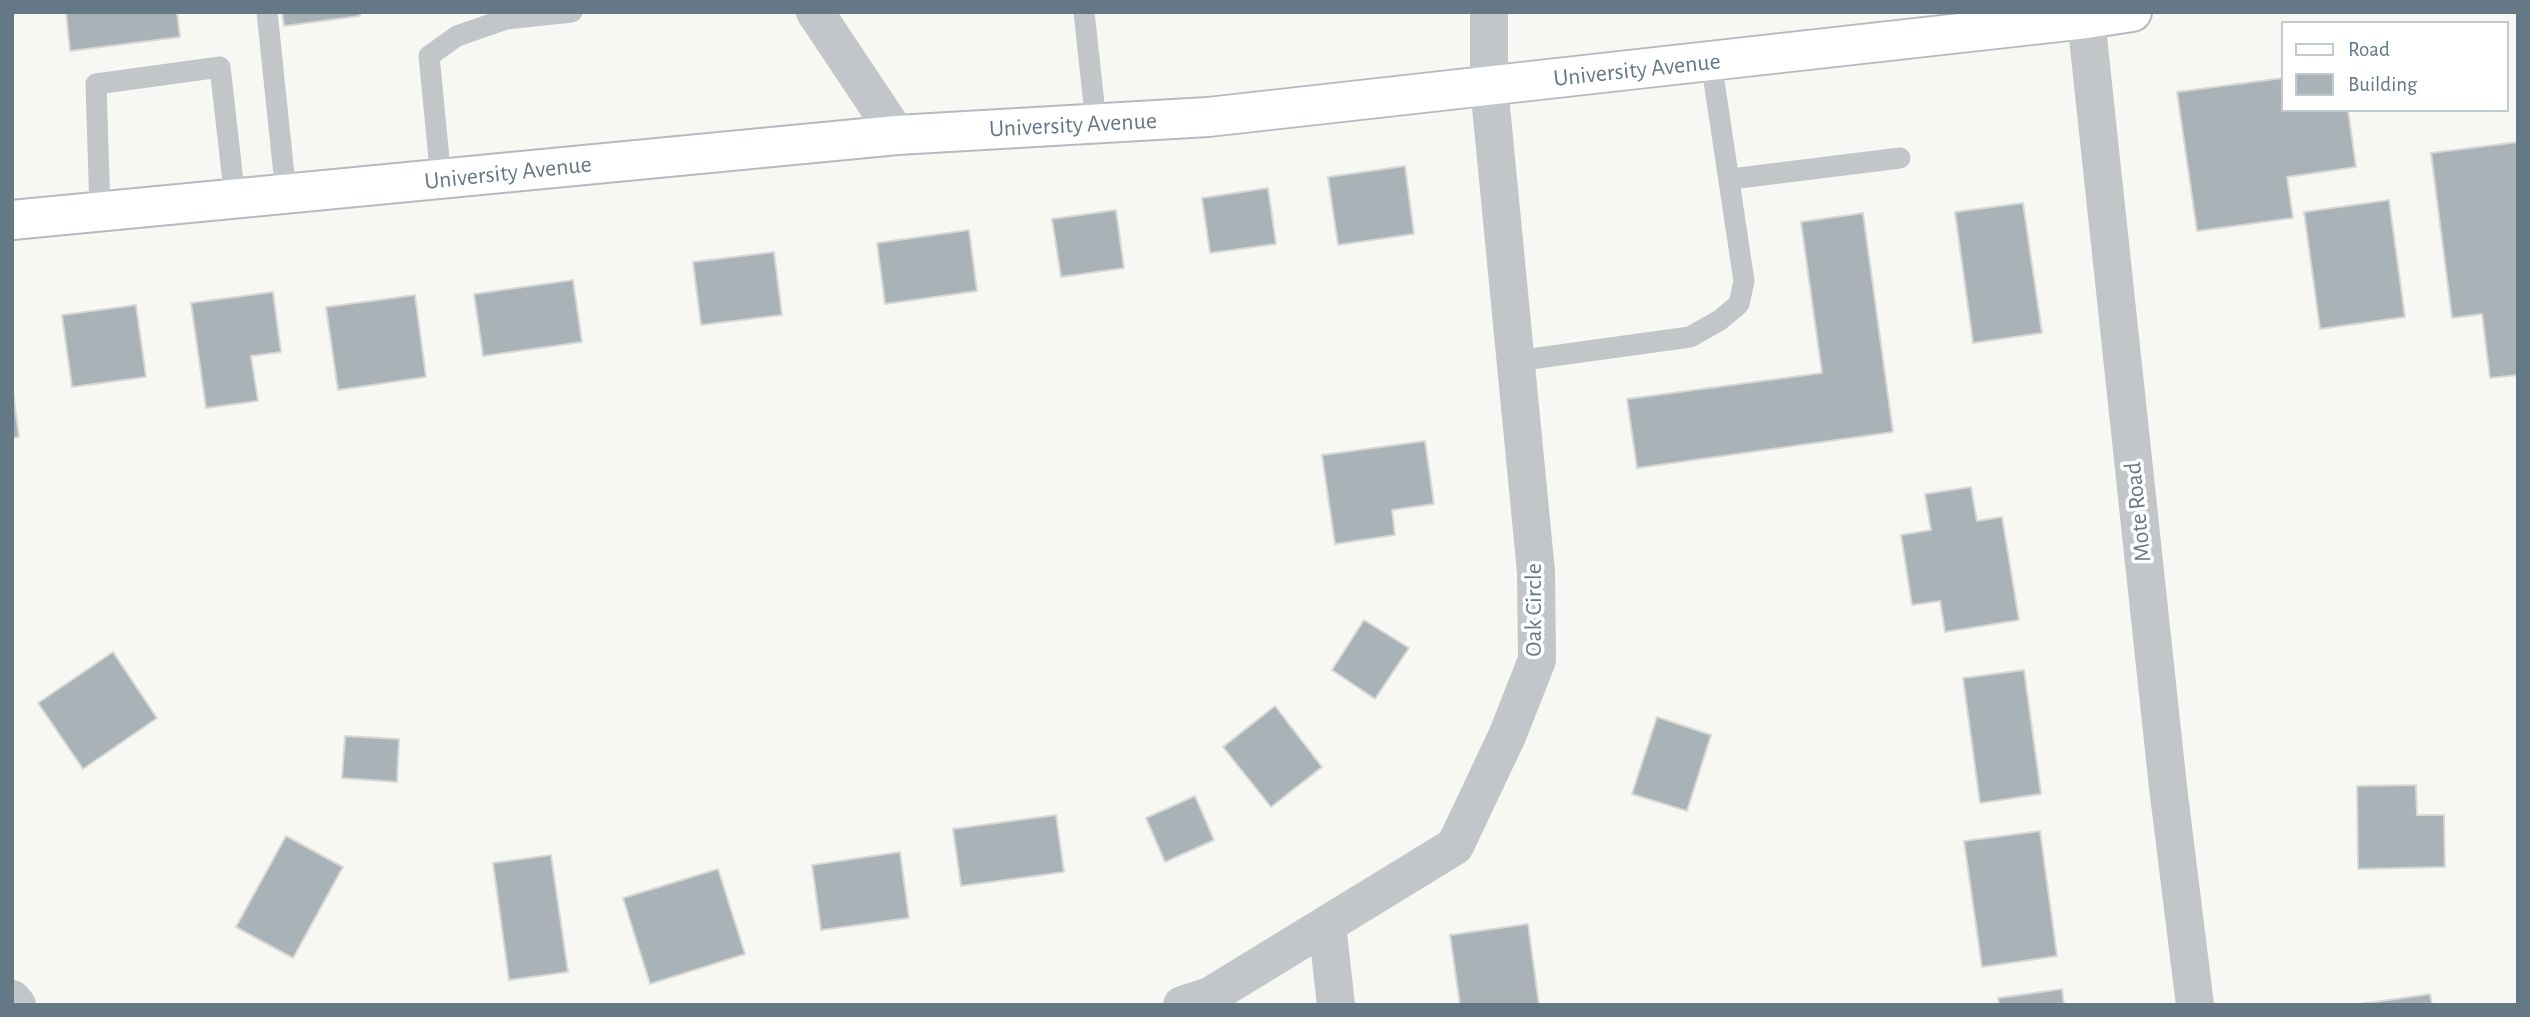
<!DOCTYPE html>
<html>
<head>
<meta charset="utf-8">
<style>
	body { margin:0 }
	#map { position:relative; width:2530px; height:1017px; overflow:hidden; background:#f7f7f4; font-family:"Alegreya Sans",sans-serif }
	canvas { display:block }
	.frame { position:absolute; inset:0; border:14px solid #657885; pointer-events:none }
	.legend { position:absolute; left:2281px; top:21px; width:228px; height:91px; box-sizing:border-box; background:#fff; border:2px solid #c1c9ce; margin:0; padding:9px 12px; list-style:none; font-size:21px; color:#657885 }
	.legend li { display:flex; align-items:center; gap:14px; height:35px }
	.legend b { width:35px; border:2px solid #c1c9ce }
</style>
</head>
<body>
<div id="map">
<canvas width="2530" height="1017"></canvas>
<div class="frame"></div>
<ul class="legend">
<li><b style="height:9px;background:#fff"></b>Road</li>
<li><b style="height:19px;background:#a9b2b7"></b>Building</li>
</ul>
</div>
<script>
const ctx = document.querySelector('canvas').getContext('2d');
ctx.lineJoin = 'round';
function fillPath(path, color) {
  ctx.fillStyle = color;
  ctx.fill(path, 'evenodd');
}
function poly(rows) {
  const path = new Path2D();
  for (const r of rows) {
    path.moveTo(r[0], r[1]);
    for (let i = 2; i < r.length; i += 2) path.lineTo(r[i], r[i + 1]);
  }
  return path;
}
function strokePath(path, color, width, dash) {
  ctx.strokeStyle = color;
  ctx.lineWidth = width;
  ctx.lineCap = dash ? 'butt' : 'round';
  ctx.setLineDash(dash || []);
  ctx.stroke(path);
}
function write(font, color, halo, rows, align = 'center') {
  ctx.font = font + ' "Alegreya Sans",sans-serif';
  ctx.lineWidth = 7;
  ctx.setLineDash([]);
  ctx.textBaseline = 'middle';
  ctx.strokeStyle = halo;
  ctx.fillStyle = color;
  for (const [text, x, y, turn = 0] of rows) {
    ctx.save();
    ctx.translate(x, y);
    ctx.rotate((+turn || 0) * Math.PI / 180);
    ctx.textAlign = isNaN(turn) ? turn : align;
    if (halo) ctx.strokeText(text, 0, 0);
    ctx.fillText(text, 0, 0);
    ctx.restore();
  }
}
const building = poly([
	[66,12,177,12,180,37,70,51,66,12],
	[282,12,360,12,360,16,284,26,282,12],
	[2283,78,2283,110,2348,110,2356,167,2287,177,2293,218,2197,231,2177,92,2283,78],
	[2518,142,2518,375,2490,378,2482,314,2452,318,2431,153,2518,142],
	[1405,166,1414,234,1338,245,1328,177,1405,166],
	[1268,188,1276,244,1210,253,1202,198,1268,188],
	[2389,200,2405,317,2320,329,2304,212,2389,200],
	[2023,203,2042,333,1973,343,1955,212,2023,203],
	[1116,210,1124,268,1061,277,1052,219,1116,210],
	[1863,213,1893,432,1637,468,1627,399,1822,373,1801,222,1863,213],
	[969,230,977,291,885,304,877,243,969,230],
	[774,252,782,315,701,325,693,262,774,252],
	[573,280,582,342,483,356,474,294,573,280],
	[273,292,281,352,251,356,258,401,206,408,191,303,273,292],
	[415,295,426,377,338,390,326,307,415,295],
	[136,305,146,377,72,387,62,315,136,305],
	[12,385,19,437,12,438,12,385],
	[1425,441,1434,504,1392,510,1395,535,1335,544,1322,455,1425,441],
	[1971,487,1977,521,2002,517,2019,620,1945,632,1940,601,1912,605,1901,535,1931,530,1925,494,1971,487],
	[1364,620,1409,648,1375,699,1332,670,1364,620],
	[113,652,157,718,83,769,38,703,113,652],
	[2024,670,2041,794,1980,803,1963,678,2024,670],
	[1275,706,1322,767,1271,807,1223,747,1275,706],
	[1657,717,1711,735,1687,811,1632,794,1657,717],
	[345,736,399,739,397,782,342,778,345,736],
	[2416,785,2417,815,2444,815,2445,867,2358,869,2357,786,2416,785],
	[1195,796,1214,840,1165,862,1146,818,1195,796],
	[1056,815,1064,872,961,886,953,829,1056,815],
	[2040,831,2057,956,1982,967,1964,841,2040,831],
	[286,836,343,867,293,958,236,927,286,836],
	[900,852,909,918,821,930,812,865,900,852],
	[551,855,568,972,509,980,493,863,551,855],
	[718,869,745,954,650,984,623,898,718,869],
	[1528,924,1539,1005,1460,1005,1450,935,1528,924],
	[2062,989,2064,1005,1999,1005,1998,998,2062,989],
	[2430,994,2432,1005,2361,1005,2361,1004,2430,994]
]);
const service = poly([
	[267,12,286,194],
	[1084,12,1096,123],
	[441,179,429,56,457,36,506,19,572,12],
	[1731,179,1900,158],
	[100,211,96,84,220,67,235,199],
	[1516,361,1690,337,1720,320,1739,304,1744,281,1711,61]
]);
const minor = poly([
	[815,12,897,135],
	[2086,19,2168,787,2195,1005],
	[1327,925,1336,1005],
	[12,999,17,1005],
	[1182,1005,1210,996,1455,846,1507,736,1537,660,1536,572,1489,86,1489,12]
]);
const primary = poly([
	[12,220,897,135,1208,117,2086,19,2132,12]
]);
const streetNames = [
	["University Avenue",1637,70,-6],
	["University Avenue",1073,125,-3],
	["University Avenue",508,173,-6],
	["Mote Road",2138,512,-96],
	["Oak Circle",1534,610,-90]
];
fillPath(building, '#a9b2b7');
strokePath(building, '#d8d8d6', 2);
strokePath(primary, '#b5babd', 42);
strokePath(service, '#c2c6c9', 21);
strokePath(minor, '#c2c6c9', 38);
strokePath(primary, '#fff', 38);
write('24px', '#657885', '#fff', streetNames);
</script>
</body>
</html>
